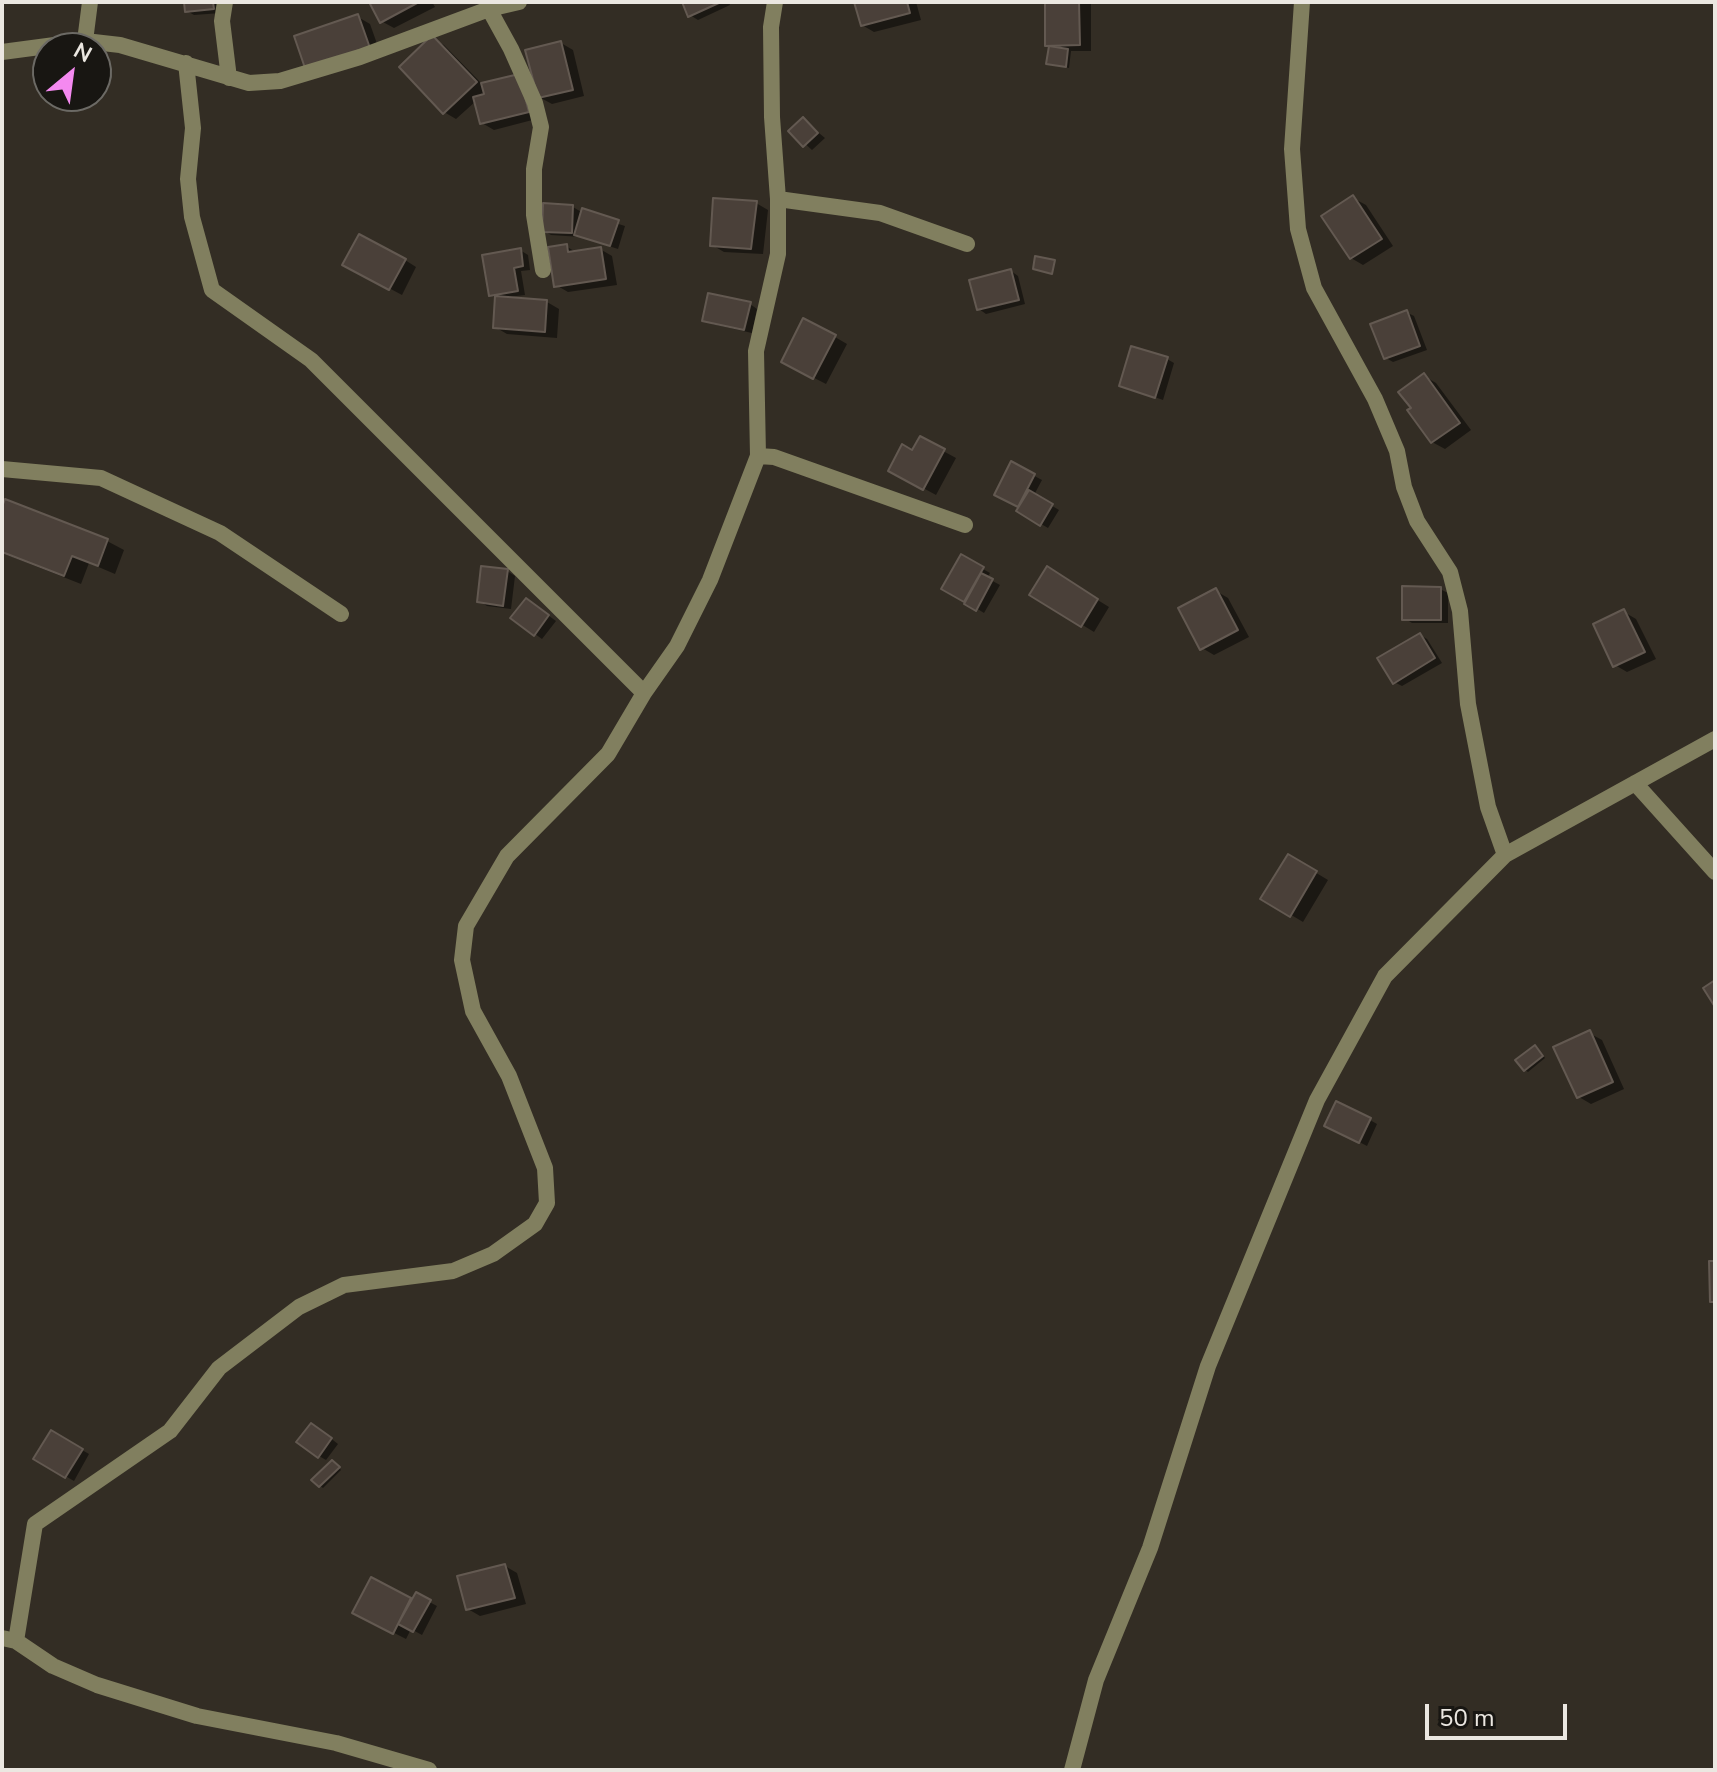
<!DOCTYPE html>
<html>
<head>
<meta charset="utf-8">
<style>
	body { margin:0 }
	#map { position:relative; width:1717px; height:1772px; overflow:hidden; background:#332d24; font-family:"Nunito Sans",sans-serif }
	canvas { display:block }
	.frame { position:absolute; inset:0; border:4px solid #ebe7e1; pointer-events:none }
	.north { position:absolute; left:32px; top:32px; width:80px; height:80px; box-sizing:border-box; background:#181612; border:2px solid #6c6a65; border-radius:50%; rotate:29deg; font-size:22px; font-weight:700; line-height:32px; text-align:center; color:#ebe7e1 }
	.north::after { content:''; display:block; margin:auto; width:28px; height:36px; background:#f489f0; clip-path:polygon(50% 0,100% 100%,50% 72%,0 100%) }
	.scale { position:absolute; left:1425px; top:1704px; width:142px; height:36px; box-sizing:border-box; border:4px solid #ebe7e1; border-top:0; padding-left:10px; font-size:24px; line-height:28px; white-space:nowrap; color:#ebe7e1; -webkit-text-stroke:6px #181612; paint-order:stroke }
</style>
</head>
<body>
<div id="map">
<canvas width="1717" height="1772"></canvas>
<div class="frame"></div>
<div class="north">N</div>
<div class="scale">50 m</div>
</div>
<script>
const ctx = document.querySelector('canvas').getContext('2d');
ctx.lineJoin = 'round';
function fillPath(path, color) {
  ctx.fillStyle = color;
  ctx.fill(path, 'evenodd');
}
function poly(rows) {
  const path = new Path2D();
  for (const r of rows) {
    path.moveTo(r[0], r[1]);
    for (let i = 2; i < r.length; i += 2) path.lineTo(r[i], r[i + 1]);
  }
  return path;
}
function strokePath(path, color, width, dash) {
  ctx.strokeStyle = color;
  ctx.lineWidth = width;
  ctx.lineCap = dash ? 'butt' : 'round';
  ctx.setLineDash(dash || []);
  ctx.stroke(path);
}
const shadow = poly([
	[186,2,219,2,221,13,194,15,187,11],
	[371,2,432,2,435,7,394,28,381,21],
	[684,2,729,2,730,5,698,20,690,15],
	[856,2,916,2,921,20,874,32,862,25],
	[1047,2,1091,2,1091,51,1071,51,1069,68,1048,63,1051,46,1047,44],
	[358,17,370,24,381,55,320,76],
	[432,38,444,45,483,85,519,76,540,118,494,130,482,123,476,101,456,119,444,112],
	[561,43,573,50,584,96,552,104,539,97],
	[803,120,825,138,812,150,791,131],
	[1353,198,1366,205,1393,246,1363,265,1351,258],
	[756,203,768,210,763,254,724,252,712,245],
	[573,207,583,213,625,226,618,249,581,237,551,235,544,231],
	[566,246,577,253,600,249,612,256,617,285,568,292,556,285],
	[520,250,528,255,530,270,521,271,525,295,508,297,547,302,559,309,557,338,507,334,495,327,497,298,490,295],
	[405,260,416,267,402,295,357,271],
	[1011,271,1018,276,1025,304,986,314,979,309],
	[750,304,757,309,752,333,712,324,704,320],
	[1406,312,1414,316,1427,350,1393,362,1386,358],
	[835,337,847,344,826,384,795,368],
	[1167,359,1174,363,1163,400,1121,385],
	[1424,376,1436,383,1471,430,1445,449,1432,442],
	[921,439,956,458,936,495,890,470,913,453],
	[1012,464,1042,480,1034,495,1059,510,1048,528,1019,511,1021,507,997,494],
	[6,501,107,541,124,550,115,574,89,563,81,584,2,553,2,513],
	[962,557,990,573,987,578,1000,585,984,613,944,588],
	[507,571,515,576,511,609,487,606,479,601],
	[1059,576,1109,607,1094,632,1032,594],
	[1440,589,1448,593,1448,623,1412,623,1404,618],
	[1216,591,1228,598,1249,637,1214,655,1202,648],
	[534,605,556,621,542,639,535,634],
	[1624,612,1636,619,1656,659,1627,672,1615,665],
	[1420,635,1427,639,1442,663,1402,686,1394,682],
	[1288,856,1328,880,1303,922,1263,898],
	[1589,1033,1602,1040,1624,1089,1591,1104,1579,1097],
	[1538,1049,1545,1058,1528,1072,1525,1070],
	[1370,1120,1377,1124,1367,1146,1334,1129],
	[319,1429,338,1444,326,1460,319,1456],
	[51,1432,89,1454,74,1481,36,1459],
	[336,1464,341,1470,323,1488,320,1486],
	[505,1566,517,1573,526,1604,480,1616,468,1609],
	[371,1580,413,1601,416,1595,437,1606,422,1635,411,1629,406,1639,367,1619]
]);
const building = poly([
	[184,2,213,2,214,9,185,12,184,2],
	[369,2,419,2,380,23,369,2],
	[682,2,721,2,688,17,682,2],
	[854,2,907,2,910,13,861,26,854,2],
	[1045,2,1079,2,1080,45,1045,46,1045,2],
	[358,14,370,48,306,71,294,36,358,14],
	[432,35,477,82,443,114,399,67,432,35],
	[561,41,573,90,538,98,525,50,561,41],
	[1049,46,1068,49,1066,67,1046,64,1049,46],
	[519,74,529,112,480,124,473,97,484,94,481,83,519,74],
	[803,117,818,133,803,147,788,131,803,117],
	[1353,195,1382,239,1350,259,1321,216,1353,195],
	[713,198,757,201,751,249,710,246,713,198],
	[543,203,573,205,572,233,542,232,543,203],
	[582,208,619,220,610,246,574,235,582,208],
	[359,234,406,259,389,290,342,265,359,234],
	[567,244,568,252,601,247,606,279,554,287,548,247,567,244],
	[521,248,523,266,514,268,518,291,489,296,482,255,521,248],
	[1035,256,1055,260,1052,274,1033,269,1035,256],
	[1011,269,1019,300,977,310,969,280,1011,269],
	[708,293,751,302,744,330,702,321,708,293],
	[495,296,547,300,545,332,493,328,495,296],
	[1407,310,1420,346,1384,359,1370,324,1407,310],
	[803,318,836,335,813,379,781,362,803,318],
	[1131,346,1168,357,1155,398,1119,386,1131,346],
	[1424,373,1460,423,1431,443,1407,410,1411,408,1398,392,1424,373],
	[920,436,945,449,923,490,888,471,902,444,912,450,920,436],
	[1011,461,1035,474,1018,507,994,495,1011,461],
	[1029,490,1053,504,1040,526,1016,511,1029,490],
	[5,499,108,539,98,566,72,556,64,576,2,552,2,507,5,499],
	[961,554,984,567,964,602,941,589,961,554],
	[481,566,508,569,503,606,477,602,481,566],
	[1047,566,1098,599,1081,627,1029,595,1047,566],
	[981,573,993,579,976,611,964,604,981,573],
	[1402,586,1441,587,1441,620,1402,620,1402,586],
	[1216,588,1238,630,1200,650,1178,608,1216,588],
	[526,598,549,615,534,636,510,618,526,598],
	[1624,609,1645,652,1613,667,1593,624,1624,609],
	[1420,633,1435,658,1393,684,1377,658,1420,633],
	[1288,854,1317,871,1290,917,1260,899,1288,854],
	[1715,980,1715,1007,1703,988,1715,980],
	[1590,1030,1613,1082,1577,1098,1553,1047,1590,1030],
	[1535,1045,1543,1056,1524,1071,1515,1060,1535,1045],
	[1336,1101,1371,1118,1359,1143,1324,1126,1336,1101],
	[1709,1261,1715,1261,1715,1302,1710,1302,1709,1261],
	[311,1423,332,1438,318,1458,296,1442,311,1423],
	[51,1430,83,1449,65,1478,33,1459,51,1430],
	[332,1460,340,1467,319,1487,311,1480,332,1460],
	[505,1564,515,1598,466,1610,457,1576,505,1564],
	[371,1577,411,1598,393,1634,352,1613,371,1577],
	[416,1592,431,1600,413,1632,398,1624,416,1592]
]);
const minor = poly([
	[225,2,222,21,229,78],
	[1302,2,1292,149,1298,229,1314,288,1375,399,1397,451,1404,487,1417,521,1450,572,1460,611,1468,704,1488,807,1505,855],
	[489,9,511,49,535,103,541,127,534,169,534,215,543,270],
	[85,41,90,2],
	[2,52,85,41,120,45,249,83,280,81,360,57,489,9,519,2],
	[186,63,193,128,188,179,192,217,212,290,311,360,644,693],
	[778,199,880,213,967,244],
	[758,456,774,457,965,525],
	[2,469,101,478,220,533,341,614],
	[1635,783,1715,872],
	[2,1638,16,1641,53,1666,97,1685,197,1716,336,1743,429,1770],
	[16,1641,35,1524,170,1431,219,1368,299,1307,344,1285,453,1271,493,1254,535,1224,547,1203,545,1168,509,1076,473,1011,462,960,466,926,507,856,608,754,644,693,677,646,710,580,758,456,756,351,778,254,778,199,772,117,771,27,775,2],
	[1072,1770,1096,1680,1150,1548,1208,1366,1317,1100,1385,976,1505,855,1715,739]
]);
fillPath(shadow, '#0007');
fillPath(building, '#4a4039');
strokePath(building, '#635951', 2);
strokePath(minor, '#817f5f', 16);
</script>
</body>
</html>
